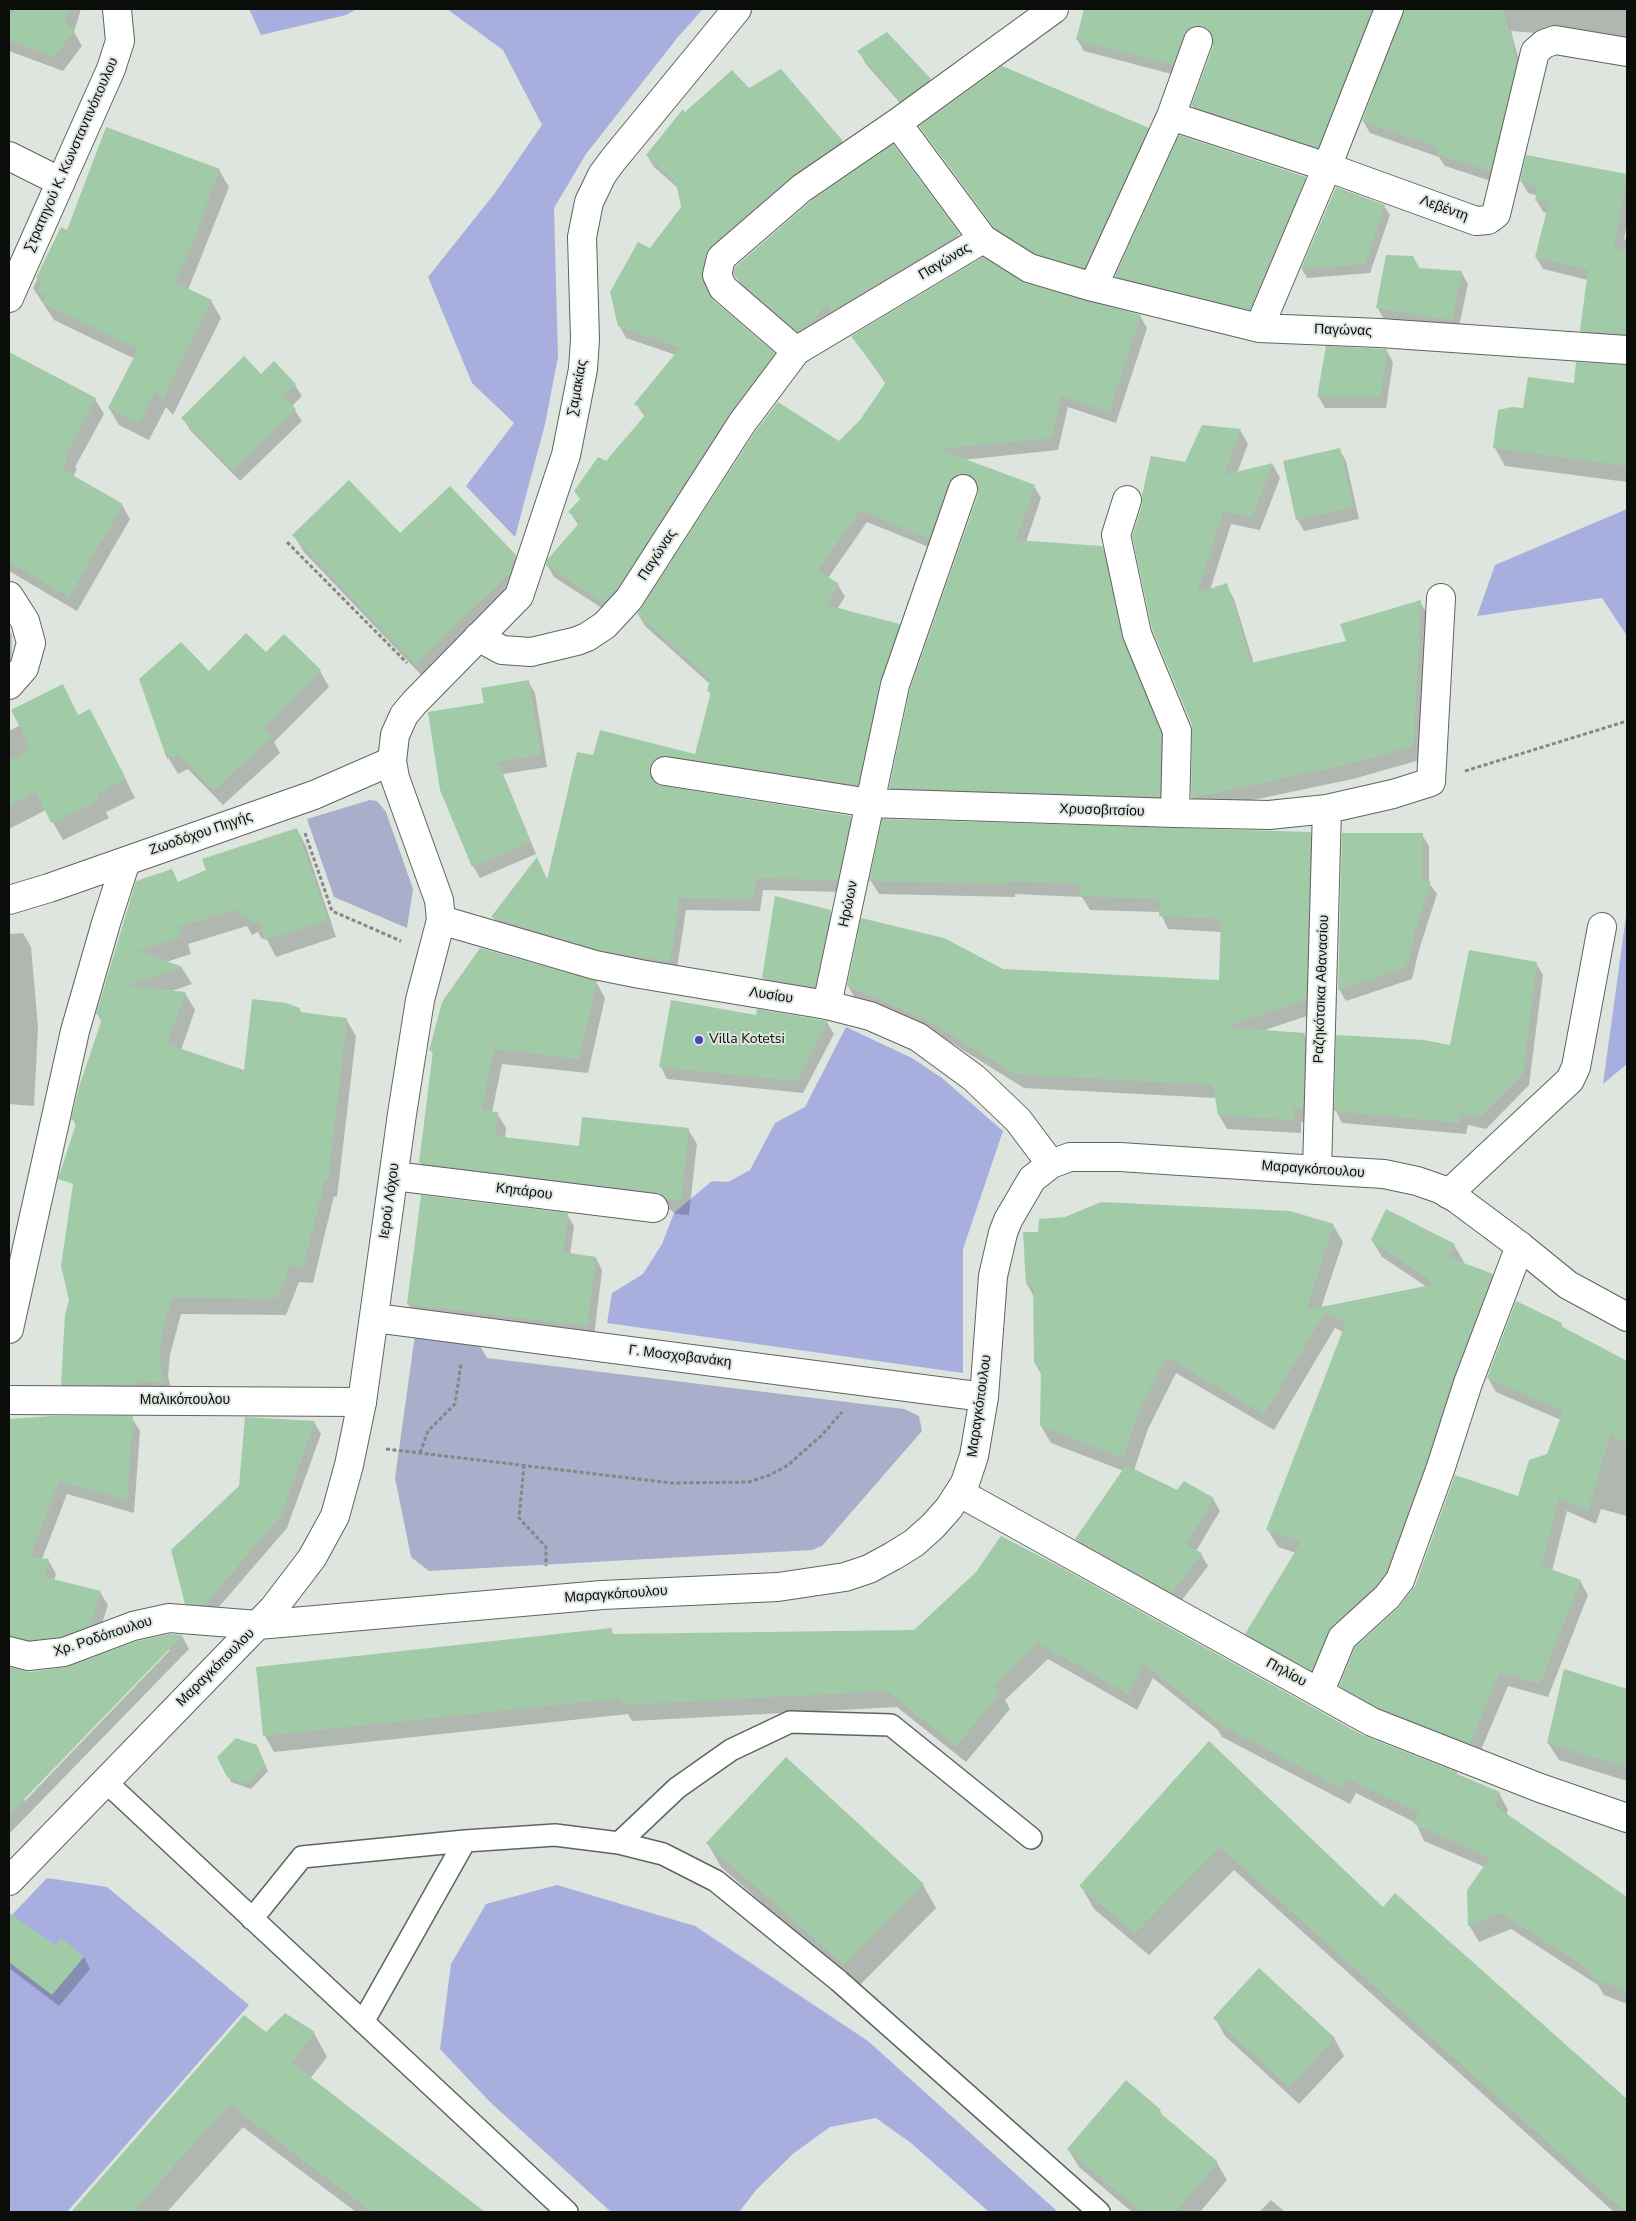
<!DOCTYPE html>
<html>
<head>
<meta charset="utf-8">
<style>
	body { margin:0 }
	#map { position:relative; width:1636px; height:2221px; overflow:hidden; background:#dde5de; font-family:"Nunito Sans",sans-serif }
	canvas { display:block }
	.frame { position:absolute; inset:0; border:10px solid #0b0d0b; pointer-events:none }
</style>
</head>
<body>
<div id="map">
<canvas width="1636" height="2221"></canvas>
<div class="frame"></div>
</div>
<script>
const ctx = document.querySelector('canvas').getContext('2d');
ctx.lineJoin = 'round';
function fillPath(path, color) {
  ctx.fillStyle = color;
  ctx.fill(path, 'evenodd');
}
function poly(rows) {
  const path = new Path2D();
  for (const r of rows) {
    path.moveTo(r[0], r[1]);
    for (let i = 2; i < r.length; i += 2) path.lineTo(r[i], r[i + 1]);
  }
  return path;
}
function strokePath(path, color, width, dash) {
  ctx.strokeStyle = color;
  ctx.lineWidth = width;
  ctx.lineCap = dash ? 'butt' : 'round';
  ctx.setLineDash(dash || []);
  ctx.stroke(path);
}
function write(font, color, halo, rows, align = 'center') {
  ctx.font = font + ' "Nunito Sans",sans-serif';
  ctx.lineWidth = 4;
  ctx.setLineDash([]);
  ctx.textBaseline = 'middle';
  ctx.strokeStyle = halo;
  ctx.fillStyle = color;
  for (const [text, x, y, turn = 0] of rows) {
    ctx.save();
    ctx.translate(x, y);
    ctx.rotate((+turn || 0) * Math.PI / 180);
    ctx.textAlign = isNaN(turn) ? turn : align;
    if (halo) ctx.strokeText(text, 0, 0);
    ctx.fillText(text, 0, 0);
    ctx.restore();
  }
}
const green = poly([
	[370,800,377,801,386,812,413,889,407,928,334,897,307,819],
	[415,1335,479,1344,487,1358,904,1409,919,1416,922,1431,822,1546,812,1550,429,1571,411,1557,395,1478]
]);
const forest = poly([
	[249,9,357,9,346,15,261,35],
	[447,9,703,9,678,37,586,154,554,208,558,357,545,424,515,537,466,486,514,423,472,383,428,277,495,193,542,125,503,50],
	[1627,509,1627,636,1602,598,1477,616,1495,565],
	[1627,909,1627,1064,1603,1084],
	[846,1027,912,1058,942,1078,1003,1131,963,1249,963,1373,607,1323,612,1293,643,1274,662,1244,674,1213,712,1181,728,1182,750,1170,775,1123,805,1107],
	[47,1878,107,1887,249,2005,67,2212,9,2212,9,1918],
	[557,1885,695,1926,868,2041,1058,2212,989,2212,911,2143,876,2118,830,2127,794,2153,757,2189,739,2212,611,2212,490,2102,440,2049,451,1964,486,1904]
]);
const shadow = poly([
	[9,9,81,9,74,32,82,46,63,71,9,51],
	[1085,9,1122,10,1122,9,1385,9,1324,159,1199,118,1193,106,1214,46,1215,40,1212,38,1203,37,1179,76,1084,51,1077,39],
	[1405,9,1627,9,1627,46,1560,35,1511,31,1523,75,1497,183,1445,166,1439,157,1370,133,1363,121,1405,15],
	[859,51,930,80,936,92,908,112,865,63],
	[781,71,842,142,849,153,708,285,709,295,712,301,774,354,781,366,611,614,554,577,547,565,579,526,570,512,581,499,606,463,645,417,636,404,676,355,626,338,619,325,650,250,683,207,679,189,654,167,647,155,685,114,749,90],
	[921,127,1148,129,1154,140,1091,279,1043,265,1002,239],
	[893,146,964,244,838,320,832,312,815,333,804,340,742,287,737,278],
	[1527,157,1627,176,1627,222,1624,240,1627,238,1627,346,1588,343,1582,331,1588,280,1543,269,1536,257,1547,213,1543,212,1537,201,1538,196,1528,193,1521,181],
	[219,170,229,187,188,290,211,301,221,318,173,415,166,407,149,440,119,425,109,408,135,359,54,320,33,288,62,229,68,232],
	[1305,178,1312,189,1256,320,1123,288,1116,276],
	[1336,188,1384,206,1390,215,1370,273,1307,278,1302,269],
	[1413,257,1420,269,1461,272,1468,284,1458,331,1384,319,1377,307],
	[1024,284,1140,316,1147,328,1116,423,1068,407,1058,450,962,460,1034,486,1041,498,1026,542,1102,547,1109,559,1129,653,1168,747,1166,809,897,800,890,788,979,494,979,488,976,486,936,550,867,522,828,578,838,585,845,597,837,609,899,625,906,637,864,797,656,781,656,785,850,817,857,829,844,892,763,890,760,911,686,910,676,974,500,929,493,917,537,859,548,881,594,757,695,755,711,695,708,691,710,684,645,626,638,614,839,443,861,421,886,384,853,337],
	[1386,350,1393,362,1386,408,1325,408,1318,396],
	[9,353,95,399,104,414,75,467,77,469,73,477,122,505,130,519,77,611,9,571,9,502,11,499,9,498],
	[1577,363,1627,366,1627,482,1505,466,1495,448,1525,410,1575,385],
	[261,375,295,385,302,396,292,406,302,421,240,481,190,430,183,418],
	[1240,430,1248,444,1237,473,1273,465,1280,478,1260,530,1231,524,1210,590,1226,585,1234,599,1254,664,1348,642,1420,602,1428,615,1420,760,1353,779,1200,811,1192,797,1193,725,1186,464],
	[1339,449,1346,461,1359,519,1304,531,1297,519],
	[294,535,400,535,515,556,524,573,425,679,303,551],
	[9,630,12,635,11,685,9,688],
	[284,635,320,671,329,687,274,742,280,753,223,805,188,769,178,774,169,759,141,680,209,672,266,654],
	[528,681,535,693,547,767,503,774,536,854,480,878,473,866,485,704],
	[69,700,79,716,100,728,135,798,106,812,109,818,63,840,46,810,9,829,9,731],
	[297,829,306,846,336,937,276,957,266,938,262,939,258,932,252,935,247,926,188,944,191,954,166,962,182,968,192,984,169,992,185,993,195,1010,181,1050,245,1072,299,1009,302,1013,346,1019,356,1036,337,1197,334,1196,313,1283,299,1282,286,1315,181,1314,170,1355,168,1376,173,1398,72,1401,62,1384,70,1300,78,1130,73,1119,102,1022,97,1014,178,883],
	[1310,833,1318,847,1313,1014,1262,1031,1304,1034,1312,1048,1310,1123,1301,1122,1301,1133,1227,1129,1219,1115,1216,1098,1024,1088,934,1032,856,1000,848,986,1003,971,1220,981,1222,932,1168,929,1160,912,1090,910,1082,897,1015,894,1015,897,879,894,871,881],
	[1422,835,1429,846,1429,883,1437,894,1419,950,1412,979,1346,1001,1339,989],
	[830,911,837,923,821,998,770,990,764,978],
	[23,933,31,947,38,1027,34,1106,9,1104,9,934],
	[1536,963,1543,975,1529,1085,1486,1129,1468,1125,1466,1134,1342,1123,1336,1111,1338,1036,1450,1047],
	[596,982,605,998,588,1073,502,1064,492,1112,497,1113,506,1128,505,1139,580,1148,688,1129,697,1144,689,1215,676,1214,666,1207,429,1178,421,1163,434,1056,431,1051],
	[827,1022,834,1034,803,1093,667,1079,661,1067],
	[567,1214,574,1226,570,1255,596,1258,602,1270,594,1337,415,1316,408,1304],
	[1333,1225,1343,1242,1321,1308,1427,1287,1382,1257,1372,1240,1454,1245,1464,1262,1462,1264,1492,1275,1501,1292,1395,1590,1321,1687,1256,1650,1246,1634,1296,1553,1278,1547,1268,1530,1343,1332,1335,1328,1274,1430,1176,1373,1148,1429,1134,1470,1177,1492,1213,1499,1220,1511,1196,1551,1201,1554,1208,1566,1179,1604,1083,1551,1076,1539,1124,1471,1051,1443,1041,1426,1042,1376,1035,1363,1034,1297,1027,1284],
	[1561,1324,1564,1329,1627,1362,1627,1516,1601,1509,1596,1524,1567,1511,1552,1571,1580,1581,1588,1595,1548,1697,1508,1686,1478,1757,1349,1700,1340,1686,1519,1497,1548,1455,1561,1420,1496,1392,1488,1378],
	[53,1417,132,1418,140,1431,134,1513,67,1494,42,1559,48,1560,56,1574,54,1581,100,1592,108,1605,97,1639,9,1652,9,1420],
	[314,1422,321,1434,287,1528,211,1616,193,1615,186,1603],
	[977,1572,1499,1793,1508,1810,1506,1815,1627,1899,1627,2004,1604,1995,1598,1985,1511,1929,1479,1942,1469,1925,1485,1867,1424,1841,1416,1823,1356,1793,1350,1804,1222,1737,1218,1730,1153,1678,1137,1710,1048,1659,1005,1700,1010,1709,966,1762,897,1707,632,1721,628,1714,274,1752,265,1736,611,1630,614,1635,915,1631],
	[182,1636,189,1649,9,1834,9,1668,30,1673,70,1668],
	[166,1650,170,1650,25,1801,23,1799],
	[1565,1671,1627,1691,1627,1781,1559,1760,1548,1743],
	[1209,1743,1383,1909,1395,1895,1627,2101,1627,2212,1614,2212,1234,1870,1149,1955,1094,1909,1081,1886],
	[257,1746,268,1771,251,1789,231,1782,228,1776],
	[708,1844,923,1885,936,1908,858,1987,721,1867],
	[16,1920,55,1947,84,1957,90,1969,59,2006,9,1968,9,1927],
	[245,2016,266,2034,314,2033,327,2057,310,2079,483,2212,356,2212,243,2127,167,2212,73,2212],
	[1215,2018,1334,2038,1344,2056,1299,2104,1225,2036],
	[1160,2111,1164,2118,1217,2163,1227,2180,1200,2212,1132,2212,1079,2167,1068,2149],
	[1271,2200,1285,2212,1259,2212]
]);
const building = poly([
	[15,9,69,9,65,23,75,30,54,57,9,40,9,20],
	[1084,9,1372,9,1318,148,1191,106,1213,46,1213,39,1210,31,1204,27,1196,26,1188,29,1173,65,1076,40],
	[1404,9,1503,9,1517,62,1490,171,1436,154,1439,148,1362,121],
	[887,32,931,79,901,101,857,51],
	[1002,66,1149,128,1084,268,1036,254,994,227,919,126],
	[781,69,843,141,792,176,711,246,706,254,702,272,703,282,713,300,775,353,729,414,617,589,604,603,546,565,547,560,581,521,568,512,580,499,574,491,598,457,606,461,647,413,634,404,680,348,618,326,610,292,638,242,650,248,681,207,676,182,646,155,683,109,685,112,732,70,749,88],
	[106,127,220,169,189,252,174,282,212,300,163,399,155,391,139,424,108,408,138,349,43,303,47,295,38,291,42,281,36,278,61,227,67,230],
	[1179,135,1306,177,1250,310,1115,276],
	[893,144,960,234,832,311,827,304,810,324,798,332,736,278,733,273,735,267,812,200],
	[1526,155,1627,174,1614,249,1627,250,1627,334,1580,331,1588,270,1535,257,1549,202,1535,201,1538,187,1520,181],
	[1336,187,1385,205,1365,264,1301,269],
	[1386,255,1413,256,1419,268,1462,271,1452,320,1376,308],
	[983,257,1025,283,1141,315,1109,412,1061,396,1051,438,938,449,1035,485,1016,540,1102,546,1123,640,1161,734,1160,797,889,788,910,689,978,494,978,487,975,479,969,474,961,474,953,477,948,484,929,539,860,510,818,570,839,584,826,605,900,624,880,682,858,785,667,756,659,757,653,762,650,768,651,777,656,783,663,786,851,816,838,880,756,878,754,899,679,898,670,962,599,950,491,917,537,857,547,880,577,752,593,755,600,730,695,754,711,692,707,691,710,679,637,614,755,432,778,402,839,441,860,420,886,382,851,336],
	[1326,346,1387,349,1380,397,1317,397],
	[9,352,96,398,67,453,69,454,62,469,123,504,69,597,9,562],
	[244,356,261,374,274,361,296,384,283,396,296,409,232,470,181,418],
	[1576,362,1627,365,1627,466,1493,448,1498,410,1512,407,1523,408,1528,377,1574,383],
	[1202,425,1241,429,1224,475,1273,463,1252,517,1223,511,1197,593,1227,583,1251,663,1346,641,1340,624,1421,600,1413,746,1345,765,1191,798,1192,725,1152,629,1132,536,1142,505,1142,495,1151,456,1185,462],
	[1340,448,1353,507,1296,520,1283,461],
	[349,480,400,533,450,486,516,555,510,573,415,664,292,535],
	[246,633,266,652,284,634,321,670,264,728,272,737,214,790,178,754,167,759,139,679,181,642,209,671],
	[529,680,541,755,497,762,531,842,472,867,440,790,428,712,484,703,481,688],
	[63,684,78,715,90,709,126,779,97,794,99,800,51,823,36,792,9,806,9,761,31,749,11,710],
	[882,819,1311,832,1306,1000,1224,1027,1305,1033,1303,1109,1294,1108,1294,1120,1218,1115,1213,1085,1015,1074,925,1019,847,986,861,918,944,938,1003,969,1219,980,1221,919,1159,916,1160,899,1080,896,1081,884,1007,881,1007,884,869,881],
	[297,828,328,920,265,940,259,921,252,923,249,916,241,918,238,909,179,927,182,937,138,951,183,967,126,986,186,992,167,1044,244,1070,252,999,286,1003,300,1008,299,1012,347,1018,328,1180,325,1180,303,1267,290,1265,277,1299,172,1297,161,1338,159,1358,164,1382,136,1381,136,1385,61,1385,65,1315,69,1300,61,1266,73,1184,58,1179,77,1121,71,1120,79,1087,103,1016,96,1014,136,881,172,869,178,882,206,870,202,859],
	[1342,833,1423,833,1422,882,1431,881,1412,939,1414,939,1406,967,1338,990],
	[775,896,831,910,815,987,762,978],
	[480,948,597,981,579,1059,494,1049,481,1110,498,1112,495,1136,579,1146,582,1117,689,1128,681,1200,666,1199,656,1192,419,1163,433,1051,429,1051,442,1002],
	[1469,950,1537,962,1523,1073,1479,1118,1461,1113,1460,1123,1334,1111,1336,1035,1424,1040,1450,1045],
	[671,1000,756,1015,757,1009,828,1021,797,1081,659,1067],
	[421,1195,568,1213,563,1252,596,1257,587,1326,407,1304],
	[1101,1202,1290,1211,1334,1224,1306,1310,1436,1284,1371,1240,1386,1209,1455,1244,1448,1257,1493,1274,1453,1377,1426,1462,1386,1572,1375,1586,1331,1627,1312,1671,1245,1634,1301,1542,1266,1530,1346,1322,1325,1312,1264,1414,1166,1357,1139,1411,1123,1458,1040,1426,1041,1367,1034,1363,1033,1284,1026,1284,1023,1232,1038,1232,1039,1219,1065,1217],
	[1516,1301,1562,1323,1561,1326,1627,1361,1627,1443,1610,1435,1588,1510,1559,1498,1542,1566,1581,1580,1540,1684,1500,1672,1470,1744,1379,1708,1339,1686,1355,1647,1398,1608,1415,1586,1455,1475,1518,1496,1529,1460,1547,1454,1563,1411,1487,1378],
	[53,1416,133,1416,127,1500,59,1481,30,1557,49,1559,44,1577,101,1591,90,1626,60,1637,29,1640,9,1636,9,1419],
	[245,1417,315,1421,281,1516,204,1605,185,1604,171,1550,239,1486],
	[1126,1465,1177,1490,1184,1481,1214,1498,1186,1545,1202,1553,1172,1593,1075,1539],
	[1001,1536,1057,1565,1364,1736,1457,1772,1457,1774,1500,1792,1494,1805,1627,1897,1627,1992,1593,1978,1588,1969,1501,1913,1468,1926,1467,1890,1490,1858,1414,1824,1419,1813,1347,1778,1341,1788,1211,1720,1213,1718,1143,1663,1128,1694,1038,1643,993,1686,1001,1692,956,1746,887,1691,621,1705,621,1698,263,1736,256,1667,612,1628,612,1634,914,1630,976,1572],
	[170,1634,183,1635,9,1815,9,1667,29,1672,66,1667,137,1641],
	[1564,1669,1627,1689,1627,1767,1547,1743],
	[236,1738,257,1745,265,1765,248,1784,227,1777,217,1757],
	[1209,1741,1383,1907,1395,1893,1627,2099,1627,2212,1625,2212,1220,1847,1135,1933,1079,1886],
	[786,1757,924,1884,844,1965,706,1843],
	[9,1913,55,1945,61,1938,84,1957,52,1995,9,1962],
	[1259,1968,1335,2038,1289,2087,1213,2018],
	[285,2013,315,2032,292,2063,485,2212,372,2212,229,2104,133,2212,71,2212,244,2015,266,2032],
	[1126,2080,1161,2110,1159,2112,1218,2162,1175,2212,1141,2212,1067,2149]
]);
const path = poly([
	[287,542,407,663],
	[1465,771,1627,721],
	[305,833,332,911,401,941],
	[386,1449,671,1483,749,1482,770,1475,788,1465,822,1435,842,1412],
	[420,1453,428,1431,455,1404,461,1364],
	[524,1465,519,1518,546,1547,546,1566]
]);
const lane = poly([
	[105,1781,567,2212],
	[619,1843,677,1788,731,1750,790,1722,891,1725,1031,1838],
	[252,1919,302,1857,465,1841,555,1835,619,1843,663,1854,716,1881,839,1981,1099,2212],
	[363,2022,465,1841]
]);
const street = poly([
	[1171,116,1327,167,1476,221,1488,220,1496,214,1535,52,1544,44,1555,40,1627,52],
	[897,123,983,239],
	[9,156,61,182],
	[1093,287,1171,116,1198,41],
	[9,298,111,69,120,41,117,9],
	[1259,328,1327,167,1389,9],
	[796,351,723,288,717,275,721,258,802,188,897,123,1054,9],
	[1127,500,1116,535,1137,634,1177,731,1175,813],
	[9,596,25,621,31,643,24,668,9,685],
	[478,637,502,650,531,652,577,641,587,637,605,625,629,599,742,423,796,351,983,239,1029,268,1093,287,1259,328,1380,333,1627,350],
	[665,771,870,803,1175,813,1269,815,1327,809,1393,794,1431,782,1441,598],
	[9,900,49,888,314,795,392,761],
	[441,920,439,900,395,778,392,761,395,735,404,715,414,703,519,596,566,455,583,369,585,339,582,237,589,202,602,175,613,160,737,9],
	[827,1005,895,685,963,489],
	[1317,1170,1327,809],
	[394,1176,654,1208],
	[1448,1194,1570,1080,1576,1067,1602,927],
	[375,1318,984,1397],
	[9,1329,75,1031,106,923,126,861],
	[9,1400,362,1402],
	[960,1493,1372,1722,1540,1788,1627,1818],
	[9,1651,28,1656,64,1652,133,1626,169,1618,258,1625],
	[1320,1691,1342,1638,1387,1597,1400,1580,1441,1467,1468,1383,1520,1246]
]);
const secondary = poly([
	[258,1625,602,1595,778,1587,845,1577,869,1569,893,1556,914,1543,933,1526,949,1508,965,1483,974,1456,984,1397,993,1276,1003,1233,1008,1220,1032,1179,1051,1164,1070,1157,1120,1157,1317,1170,1384,1174,1417,1181,1440,1189,1457,1199,1520,1246,1568,1285,1627,1317],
	[9,1881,273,1609,312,1558,335,1516,349,1465,362,1402,402,1114,420,1000,441,920,595,965,640,974,827,1005,870,1016,918,1037,974,1078,1018,1120,1051,1164]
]);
const markers = [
	[699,1040,5,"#4744ba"]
];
const streetNames = [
	["Στρατηγού Κ. Κωνσταντινόπουλου",72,155,-66],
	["Λεβέντη",1444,209,20],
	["Παγώνας",945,262,-31],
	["Παγώνας",1343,331,2],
	["Σαμακίας",578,388,-80],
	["Παγώνας",658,555,-57],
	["Χρυσοβιτσίου",1102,811,2],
	["Ζωοδόχου Πηγής",201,834,-19],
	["Ηρώων",849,904,-78],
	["Ραζηκότσικα Αθανασίου",1322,989,-88],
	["Λυσίου",771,996,9],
	["Μαραγκόπουλου",1313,1170,4],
	["Κηπάρου",524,1192,7],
	["Ιερού Λόχου",390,1201,-82],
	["Γ. Μοσχοβανάκη",680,1357,7],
	["Μαλικόπουλου",185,1401],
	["Μαραγκόπουλου",980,1406,-82],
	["Μαραγκόπουλου",616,1595,-4],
	["Χρ. Ροδόπουλου",103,1637,-18],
	["Μαραγκόπουλου",216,1668,-45],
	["Πηλίου",1286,1673,29]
];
const poiNames = [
	["Villa Kotetsi",709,1040]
];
fillPath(green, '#a9aecb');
fillPath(forest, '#a8afdf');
fillPath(shadow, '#0003');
fillPath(building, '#a1cba6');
strokePath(lane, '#5e655f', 24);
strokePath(street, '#5e655f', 30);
strokePath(secondary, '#5e655f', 30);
strokePath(path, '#838883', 3, [4, 2.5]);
strokePath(lane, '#fff', 21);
strokePath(street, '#fff', 28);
strokePath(secondary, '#fff', 28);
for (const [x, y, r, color] of markers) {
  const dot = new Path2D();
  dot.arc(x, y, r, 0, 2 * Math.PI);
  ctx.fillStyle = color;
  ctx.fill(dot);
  strokePath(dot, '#dde5de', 2);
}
write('14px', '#0b0d0b', '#dde5de', streetNames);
write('14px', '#0b0d0b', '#dde5de', poiNames, 'left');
</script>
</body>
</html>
